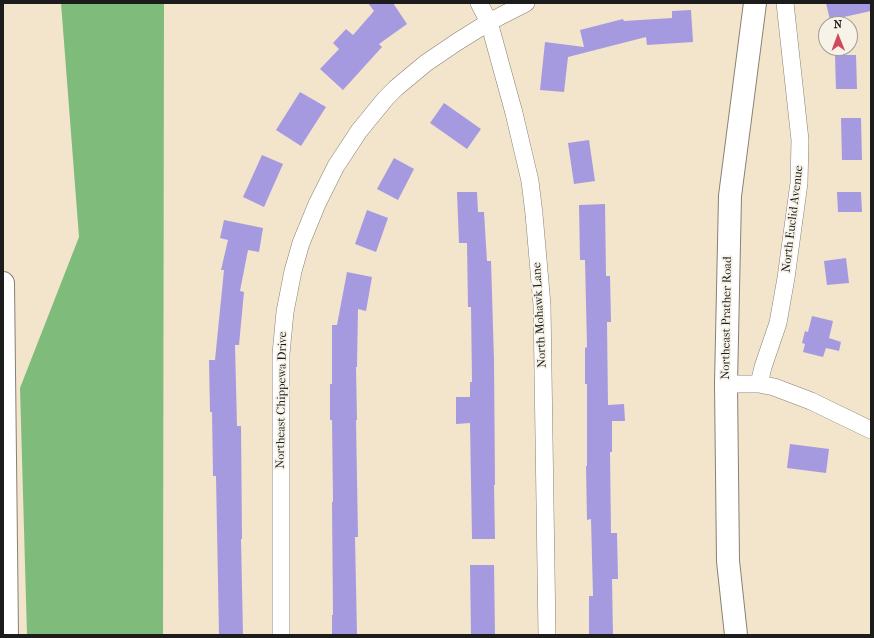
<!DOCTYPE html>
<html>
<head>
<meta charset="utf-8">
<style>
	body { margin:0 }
	#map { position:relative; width:874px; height:638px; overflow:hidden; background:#f3e4cc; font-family:"IM FELL French Canon",serif }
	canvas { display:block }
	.frame { position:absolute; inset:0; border:4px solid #1c1c1c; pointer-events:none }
	.north { position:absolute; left:818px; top:16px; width:40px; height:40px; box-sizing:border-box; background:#f7f3e8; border:1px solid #9f9d96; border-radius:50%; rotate:359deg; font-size:11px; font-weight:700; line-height:16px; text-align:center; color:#1c1c1c }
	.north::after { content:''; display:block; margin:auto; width:14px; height:18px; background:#d1495b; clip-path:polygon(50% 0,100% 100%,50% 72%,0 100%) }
</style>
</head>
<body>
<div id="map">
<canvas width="874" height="638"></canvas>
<div class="frame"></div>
<div class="north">N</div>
</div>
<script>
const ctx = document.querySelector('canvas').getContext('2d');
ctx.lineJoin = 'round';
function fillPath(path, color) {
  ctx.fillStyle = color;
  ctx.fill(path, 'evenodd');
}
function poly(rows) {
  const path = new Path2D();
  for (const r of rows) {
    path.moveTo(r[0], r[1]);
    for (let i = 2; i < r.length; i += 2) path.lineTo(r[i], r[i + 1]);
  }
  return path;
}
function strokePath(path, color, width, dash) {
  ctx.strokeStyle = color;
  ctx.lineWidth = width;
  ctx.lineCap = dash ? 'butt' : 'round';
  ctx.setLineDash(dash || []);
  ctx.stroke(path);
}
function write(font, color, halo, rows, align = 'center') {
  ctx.font = font + ' "IM FELL French Canon",serif';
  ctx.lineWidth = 3.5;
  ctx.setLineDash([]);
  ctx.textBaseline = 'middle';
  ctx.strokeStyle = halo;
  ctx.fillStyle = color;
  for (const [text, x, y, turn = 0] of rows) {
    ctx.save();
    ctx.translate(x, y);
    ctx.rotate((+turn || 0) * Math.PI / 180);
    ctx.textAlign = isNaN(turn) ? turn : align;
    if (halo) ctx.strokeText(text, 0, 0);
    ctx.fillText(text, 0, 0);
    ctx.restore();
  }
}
const forest = poly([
	[61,3,164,3,163,635,27,635,20,388,79,237]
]);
const building = poly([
	[368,3,393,3,407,24,379,44,382,47,343,90,320,69,339,49,333,43,346,29,353,35,374,11],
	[826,3,871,3,871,11,830,20],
	[691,10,693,42,647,45,646,37,568,57,564,92,540,90,545,42,584,47,580,30,623,19,624,21,672,18,672,11],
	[835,55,856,55,857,89,836,89],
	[300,92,326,107,301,146,276,130],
	[444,103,481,129,467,149,430,123],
	[841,118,861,118,862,160,842,160],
	[589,140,595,181,574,184,568,143],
	[262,155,283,164,264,207,243,197],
	[394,158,414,169,398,200,377,189],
	[457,192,477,192,478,212,484,212,487,261,491,261,494,361,495,485,494,485,495,539,472,539,470,423,456,424,456,397,470,397,470,382,472,382,471,307,468,307,467,243,459,243],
	[837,192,861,192,862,212,838,212],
	[605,204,606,276,610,276,611,322,607,322,608,405,624,404,625,421,612,421,612,452,610,452,611,533,617,533,618,579,612,579,613,635,589,635,589,596,593,596,591,519,587,520,586,466,587,466,587,384,585,384,585,348,587,347,585,260,580,260,579,205],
	[367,210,388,218,376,252,355,244],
	[224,220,263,228,259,252,248,250,240,291,244,292,239,345,235,345,237,426,241,426,242,539,241,539,243,635,219,635,216,476,213,476,212,412,210,412,209,360,215,360,224,270,221,270,228,240,220,238],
	[846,258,849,283,827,285,824,261],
	[347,272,372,277,366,311,358,309,357,367,356,367,357,420,356,420,358,537,355,537,357,635,332,635,332,615,333,615,332,502,333,502,332,420,330,420,330,384,332,384,332,325,337,325],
	[812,316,833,321,829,338,841,342,839,351,826,348,823,357,803,352,805,344,802,343,805,331,808,332],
	[790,444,829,449,826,473,787,468],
	[470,565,494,565,495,635,471,635]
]);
const street = poly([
	[479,3,489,22,514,113,530,181,534,214,542,305,547,635],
	[726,384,759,384,774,387,811,401,871,430],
	[759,384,763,367,778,323,786,278,799,183,800,140,785,3],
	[281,635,281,354,285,312,293,271,301,243,317,204,336,166,359,131,386,98,396,88,426,63,457,42,489,22,526,3]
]);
const secondary = poly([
	[736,635,728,561,726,384,730,196,755,3]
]);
const highway = poly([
	[3,283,7,635]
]);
const streetNames = [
	["North Euclid Avenue",793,219,-83],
	["North Mohawk Lane",540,315,-93],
	["Northeast Prather Road",727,318,-89],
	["Northeast Chippewa Drive",282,400,-89]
];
fillPath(forest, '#7fbc7b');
fillPath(building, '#a59ae0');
strokePath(street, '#888074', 18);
strokePath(secondary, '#888074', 24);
strokePath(highway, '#888074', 24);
strokePath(street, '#fff', 17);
strokePath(secondary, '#fff', 22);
strokePath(highway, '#fff', 22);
write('12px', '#1c1c1c', '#f7f3e8', streetNames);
</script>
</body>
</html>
